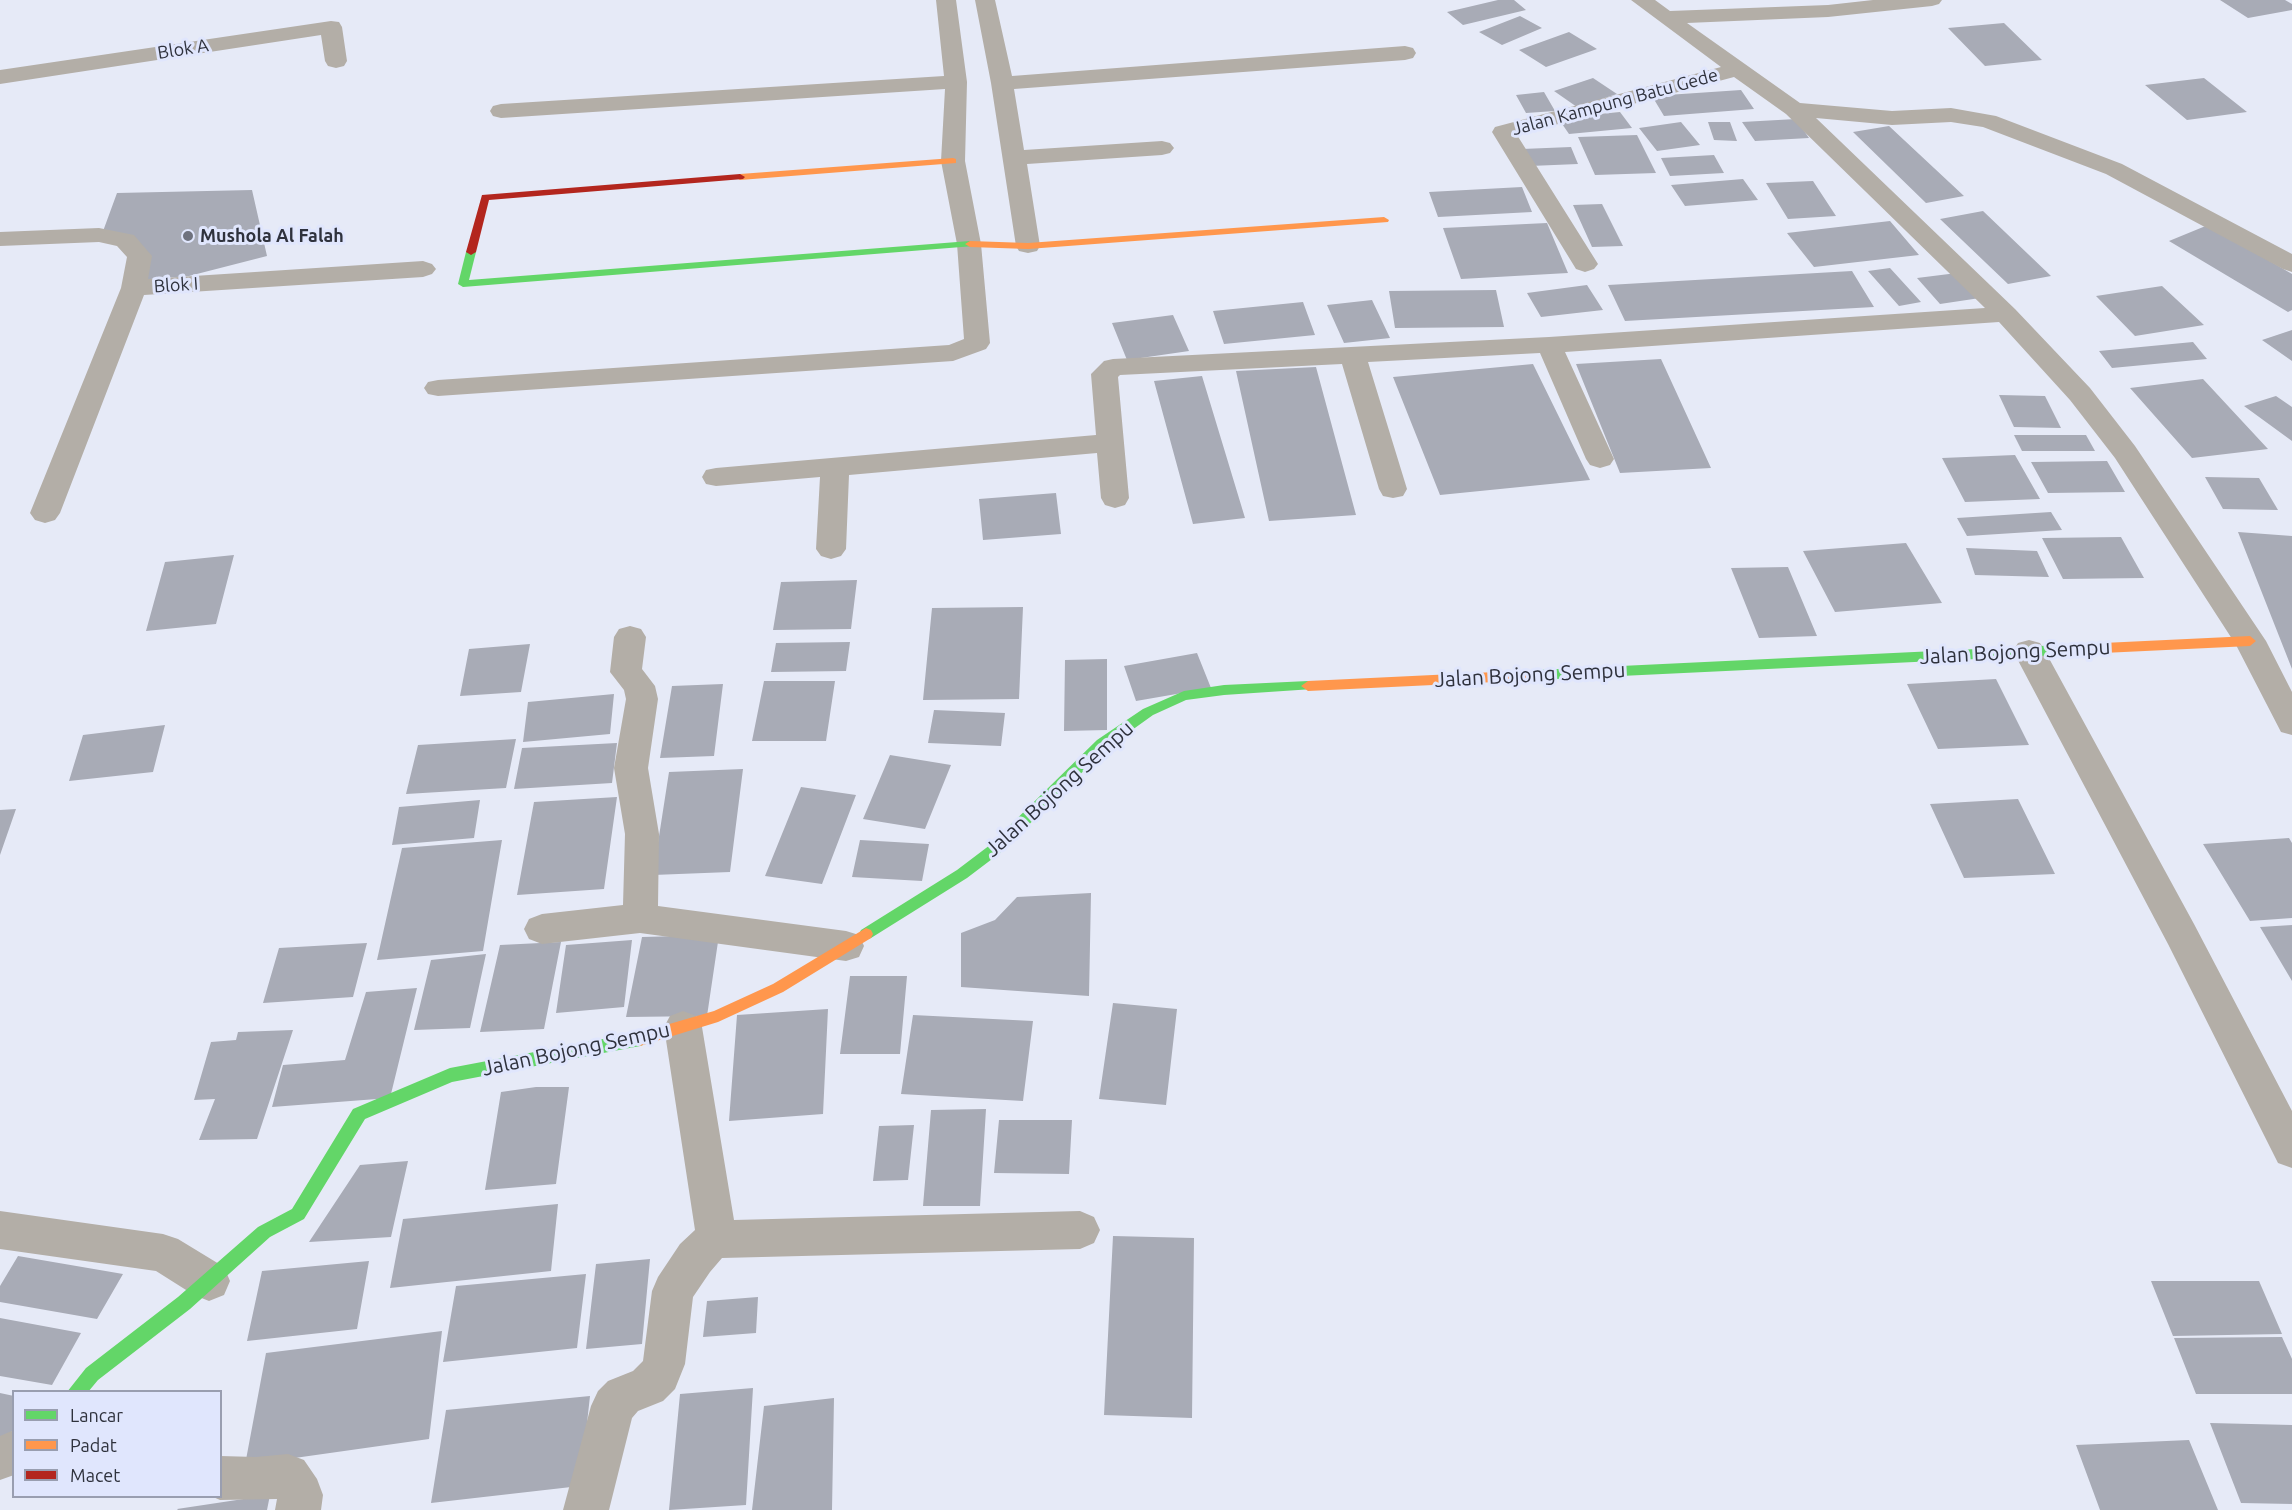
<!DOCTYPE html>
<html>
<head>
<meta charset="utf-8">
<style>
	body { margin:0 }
	#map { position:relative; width:2292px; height:1510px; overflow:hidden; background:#e6eaf7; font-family:Ubuntu,sans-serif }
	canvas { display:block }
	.legend { position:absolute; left:12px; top:1390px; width:210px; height:108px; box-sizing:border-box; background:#e0e6fd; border:2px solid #999eb0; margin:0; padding:8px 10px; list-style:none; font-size:18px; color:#2f323d }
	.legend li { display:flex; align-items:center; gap:12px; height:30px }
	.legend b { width:30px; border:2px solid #999eb0 }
</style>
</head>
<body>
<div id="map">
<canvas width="2292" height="1510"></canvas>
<ul class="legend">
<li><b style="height:8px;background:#63d668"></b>Lancar</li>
<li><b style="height:8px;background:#ff974d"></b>Padat</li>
<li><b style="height:8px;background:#b3261e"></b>Macet</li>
</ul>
</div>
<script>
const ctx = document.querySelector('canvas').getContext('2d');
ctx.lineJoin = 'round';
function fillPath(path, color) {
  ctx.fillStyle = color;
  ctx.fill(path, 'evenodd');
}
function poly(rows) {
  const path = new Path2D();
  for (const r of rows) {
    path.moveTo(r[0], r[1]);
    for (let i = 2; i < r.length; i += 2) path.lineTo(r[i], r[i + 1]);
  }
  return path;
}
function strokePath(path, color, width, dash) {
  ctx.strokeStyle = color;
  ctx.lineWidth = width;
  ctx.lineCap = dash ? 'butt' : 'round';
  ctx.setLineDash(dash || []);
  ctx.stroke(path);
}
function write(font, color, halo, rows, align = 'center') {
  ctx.font = font + ' Ubuntu,sans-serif';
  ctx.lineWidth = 6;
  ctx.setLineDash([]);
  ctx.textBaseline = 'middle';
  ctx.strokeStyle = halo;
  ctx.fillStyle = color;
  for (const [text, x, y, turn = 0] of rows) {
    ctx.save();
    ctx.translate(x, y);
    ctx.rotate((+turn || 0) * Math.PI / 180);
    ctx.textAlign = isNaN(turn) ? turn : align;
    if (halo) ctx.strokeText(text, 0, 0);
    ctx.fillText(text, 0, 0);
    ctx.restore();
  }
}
const building = poly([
	[1498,0,1514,0,1526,10,1463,25,1447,12],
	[2220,0,2285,0,2292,4,2292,10,2248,18],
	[1520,16,1542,28,1502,45,1479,32],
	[2004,23,2042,60,1985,66,1948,28],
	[1569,32,1597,49,1546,67,1519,50],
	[1593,78,1617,94,1577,107,1554,91],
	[2204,78,2247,112,2187,120,2145,85],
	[1741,90,1754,109,1664,116,1652,96],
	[1544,92,1555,111,1526,113,1516,95],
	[1620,112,1632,128,1569,134,1558,118],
	[1796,119,1809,138,1755,141,1742,122],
	[1681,122,1700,145,1657,151,1639,128],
	[1708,122,1730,122,1737,141,1714,140],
	[1889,126,1964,196,1926,203,1853,132],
	[1637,135,1656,173,1595,175,1578,137],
	[1571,147,1578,164,1530,166,1522,149],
	[1714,155,1724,173,1670,176,1661,158],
	[1743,179,1758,200,1685,206,1671,185],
	[1813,181,1836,216,1788,219,1766,183],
	[1522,187,1532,212,1438,217,1429,192],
	[252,190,267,256,189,276,138,280,142,256,102,234,117,193],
	[1602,204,1623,246,1592,247,1573,205],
	[1983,211,2051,276,2008,284,1940,219],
	[1890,221,1919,255,1814,267,1787,233],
	[1547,223,1568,273,1461,279,1443,228],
	[2208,225,2292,274,2292,310,2288,312,2169,241],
	[1890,268,1921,302,1899,306,1868,271],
	[1852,271,1874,307,1625,321,1608,285],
	[1957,273,1980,298,1940,304,1917,278],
	[1587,285,1603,310,1541,317,1527,293],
	[2162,286,2204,325,2135,336,2096,296],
	[1496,290,1504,327,1395,328,1389,291],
	[1372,300,1390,338,1344,343,1327,305],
	[1303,302,1315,335,1224,344,1213,311],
	[1173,315,1189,351,1127,360,1112,323],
	[2292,330,2292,361,2262,340],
	[2193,342,2207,359,2112,368,2099,351],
	[1661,359,1711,468,1620,473,1576,364],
	[1533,364,1590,480,1440,495,1393,377],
	[1316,367,1356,515,1269,521,1236,371],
	[1202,376,1245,518,1193,524,1154,381],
	[2203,379,2268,449,2192,458,2130,388],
	[1999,395,2045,396,2061,428,2014,427],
	[2276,396,2292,407,2292,441,2244,406],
	[2014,435,2086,435,2095,451,2022,451],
	[2015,455,2040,499,1965,502,1942,458],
	[2107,461,2125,492,2048,493,2031,462],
	[2205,477,2259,478,2278,510,2223,509],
	[1056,493,1061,534,983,540,979,499],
	[2051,512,2062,530,1967,536,1957,518],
	[2238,532,2292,536,2292,669],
	[2121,537,2144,578,2063,579,2042,538],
	[1906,543,1942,603,1835,612,1803,551],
	[1966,548,2037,551,2049,577,1975,575],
	[234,555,216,624,146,631,165,562],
	[1788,567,1817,636,1759,638,1731,568],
	[857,580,851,629,773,630,781,582],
	[1023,607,1019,699,923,700,932,608],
	[850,642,846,671,771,672,776,643],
	[530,644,521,692,460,696,469,649],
	[1197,653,1211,688,1136,701,1124,666],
	[1107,659,1107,730,1064,731,1065,660],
	[1996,679,2029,745,1938,749,1907,684],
	[764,681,835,681,826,741,752,741],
	[723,684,714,756,660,758,672,686],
	[614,694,610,734,523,742,528,702],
	[934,710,1005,713,1001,746,928,743],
	[165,725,153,772,69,781,83,735],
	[516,739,506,788,406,794,418,745],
	[617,743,612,783,514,789,522,748],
	[890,755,951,765,925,829,863,819],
	[743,769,730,872,653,875,669,772],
	[801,787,856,795,822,884,765,876],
	[617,797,604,889,517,895,534,802],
	[2018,799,2055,874,1964,878,1930,804],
	[480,800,474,838,392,845,399,807],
	[16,809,0,855,0,810],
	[2289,838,2292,843,2292,918,2250,921,2203,844],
	[502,840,483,951,377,960,402,848],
	[860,840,929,844,922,881,852,877],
	[1091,893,1089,996,961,987,961,933,995,920,1017,897],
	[2292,925,2292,981,2260,927],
	[719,935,707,1016,626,1017,642,937],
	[632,940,624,1007,556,1013,566,945],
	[561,942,544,1029,480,1032,500,945],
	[367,943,353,997,263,1003,279,948],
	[486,954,470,1028,414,1030,431,960],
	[850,976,907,976,900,1054,840,1054],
	[417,988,390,1098,272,1107,283,1065,345,1060,366,992],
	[1113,1003,1177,1009,1166,1105,1099,1099],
	[828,1009,823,1114,729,1121,737,1015],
	[913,1015,1033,1021,1023,1101,901,1094],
	[293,1030,257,1139,199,1140,215,1099,194,1100,211,1042,236,1040,238,1032],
	[536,1087,569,1087,556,1184,485,1190,501,1092],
	[986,1109,980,1206,923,1206,931,1110],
	[999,1120,1072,1120,1069,1174,994,1173],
	[914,1125,908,1180,873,1181,879,1126],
	[408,1161,391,1237,309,1242,360,1165],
	[558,1204,551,1271,390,1288,403,1219],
	[1113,1236,1194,1238,1192,1418,1104,1415],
	[18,1256,123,1274,97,1319,0,1302,0,1286],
	[650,1259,642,1344,586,1349,596,1264],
	[369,1261,357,1329,247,1341,262,1271],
	[586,1274,577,1348,443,1362,456,1286],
	[2151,1281,2259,1281,2282,1334,2173,1336],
	[758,1297,756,1333,703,1337,707,1301],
	[0,1318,81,1333,52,1385,0,1376],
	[442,1331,429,1439,245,1465,266,1353],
	[2282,1337,2292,1359,2292,1394,2196,1394,2174,1338],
	[753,1388,746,1505,669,1510,680,1394],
	[0,1393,14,1396,14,1427,5,1444,0,1443],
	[590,1396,580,1486,431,1503,446,1410],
	[834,1398,832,1510,752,1510,764,1406],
	[2210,1423,2292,1425,2292,1504,2241,1503],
	[2189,1440,2218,1510,2100,1510,2076,1445],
	[270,1495,267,1510,178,1510,177,1509]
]);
const street = poly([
	[936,0,956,0,967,82,965,161,981,244,990,343,986,349,953,361,438,396,428,394,424,388,428,382,438,380,949,345,964,339,957,244,941,161,945,89,501,118,493,116,490,111,493,106,501,104,944,76,936,0],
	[975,0,995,0,1012,76,1405,46,1413,48,1416,53,1413,58,1405,60,1014,89,1024,150,1162,141,1170,143,1174,148,1170,153,1162,155,1027,164,1040,246,1037,251,1028,253,1019,251,1016,246,991,83,975,0],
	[1631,0,1655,0,1670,11,1828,5,1873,0,1942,0,1939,4,1932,6,1828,17,1687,23,1800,103,1892,111,1951,108,1996,116,2122,164,2292,254,2292,272,2283,269,2106,174,1983,127,1951,122,1892,125,1816,118,2015,309,2090,388,2135,446,2266,641,2292,692,2292,735,2281,732,2236,645,2115,458,2070,400,1999,322,1565,352,1614,459,1610,465,1600,468,1590,465,1586,459,1540,353,1368,362,1407,489,1403,496,1393,498,1383,496,1379,489,1342,364,1120,375,1118,377,1129,498,1125,505,1115,508,1105,505,1101,498,1097,453,849,475,846,549,841,556,831,559,821,556,816,549,820,477,716,486,706,484,702,477,706,470,716,468,1096,435,1091,374,1104,361,1113,359,1549,337,1985,308,1786,114,1734,77,1517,135,1598,264,1594,269,1585,272,1576,269,1492,132,1495,127,1721,67,1631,0],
	[331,21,339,22,342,27,347,61,344,66,336,68,328,66,325,61,321,35,0,84,0,70,331,21],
	[99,228,134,235,152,256,148,279,423,261,432,264,436,269,432,274,423,277,144,295,60,513,55,520,45,523,35,520,30,513,121,288,127,257,117,246,99,242,0,246,0,232,99,228],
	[630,626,641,629,646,637,642,669,655,686,658,699,648,768,659,834,658,906,846,931,859,935,864,946,859,957,846,961,640,933,542,944,529,939,524,929,529,919,542,914,623,905,625,834,614,768,626,699,624,690,610,672,614,637,619,629,630,626],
	[2029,640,2040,643,2045,651,2194,924,2292,1111,2292,1168,2278,1163,2168,944,2013,651,2018,643,2029,640],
	[683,1011,696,1016,702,1027,734,1220,1080,1211,1094,1217,1100,1230,1094,1243,1080,1249,722,1258,710,1272,693,1297,685,1364,675,1389,663,1401,638,1411,632,1418,609,1510,563,1510,591,1406,598,1391,608,1381,633,1371,643,1361,652,1291,658,1277,680,1244,695,1230,664,1027,670,1016,683,1011],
	[0,1211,163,1234,178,1239,224,1267,230,1281,224,1295,209,1301,194,1295,156,1271,0,1249,0,1211],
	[14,1430,14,1475,0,1480,0,1436,14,1430],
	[288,1454,304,1460,317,1479,323,1495,321,1510,275,1510,277,1499,220,1500,211,1496,220,1496,220,1456,256,1457,288,1454]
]);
const fast = poly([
	[970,241,974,242,974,246,463,287,458,284,466,252,471,249,476,252,469,280,970,241],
	[2082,644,2088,649,2082,654,1537,680,1531,675,1537,670,2082,644],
	[1308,681,1315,686,1313,689,1224,695,1186,700,1153,715,1107,748,1000,853,967,878,871,938,866,940,861,938,859,934,861,930,957,870,990,845,1097,740,1143,709,1184,691,1224,685,1308,681],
	[640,1032,645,1034,648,1039,645,1044,640,1046,452,1082,365,1119,304,1219,270,1237,190,1309,98,1380,88,1392,67,1392,86,1368,178,1297,258,1227,292,1209,353,1109,450,1068,640,1032]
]);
const slow = poly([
	[953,158,956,159,956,163,740,180,735,177,740,174,953,158],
	[1384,217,1389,220,1388,222,1028,249,970,247,965,244,970,241,1028,243,1384,217],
	[2250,636,2256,641,2250,646,2082,654,2076,649,2082,644,2250,636],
	[1537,670,1543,675,1537,680,1308,691,1301,686,1308,681,1537,670],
	[866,928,871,930,873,934,871,938,783,992,718,1022,640,1046,635,1044,632,1039,635,1034,714,1011,773,984,866,928]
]);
const jam = poly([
	[740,174,745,177,743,179,489,200,476,252,471,255,466,252,482,195,740,174]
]);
const markers = [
	[188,236,6,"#6f727e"]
];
const farStreetnames = [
	["Blok A",183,49,-9],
	["Jalan Kampung Batu Gede",1615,102,-15],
	["Blok I",176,285,-4]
];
const farPoinames = [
	["Mushola Al Falah",200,236]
];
const streetNames = [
	["Jalan Bojong Sempu",2015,652,-3],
	["Jalan Bojong Sempu",1530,675,-3],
	["Jalan Bojong Sempu",1059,789,-42],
	["Jalan Bojong Sempu",576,1049,-12]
];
fillPath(building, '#a8abb6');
fillPath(street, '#b3aea7');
fillPath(fast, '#63d668');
fillPath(slow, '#ff974d');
fillPath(jam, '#b3261e');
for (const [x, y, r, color] of markers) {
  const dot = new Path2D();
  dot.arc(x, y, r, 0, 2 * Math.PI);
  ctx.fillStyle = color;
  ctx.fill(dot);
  strokePath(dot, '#e0e6fd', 2);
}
write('18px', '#2f323d', '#e0e6fd', farStreetnames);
write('bold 18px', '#2f323d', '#e0e6fd', farPoinames, 'left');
write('21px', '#2f323d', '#e0e6fd', streetNames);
</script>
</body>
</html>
